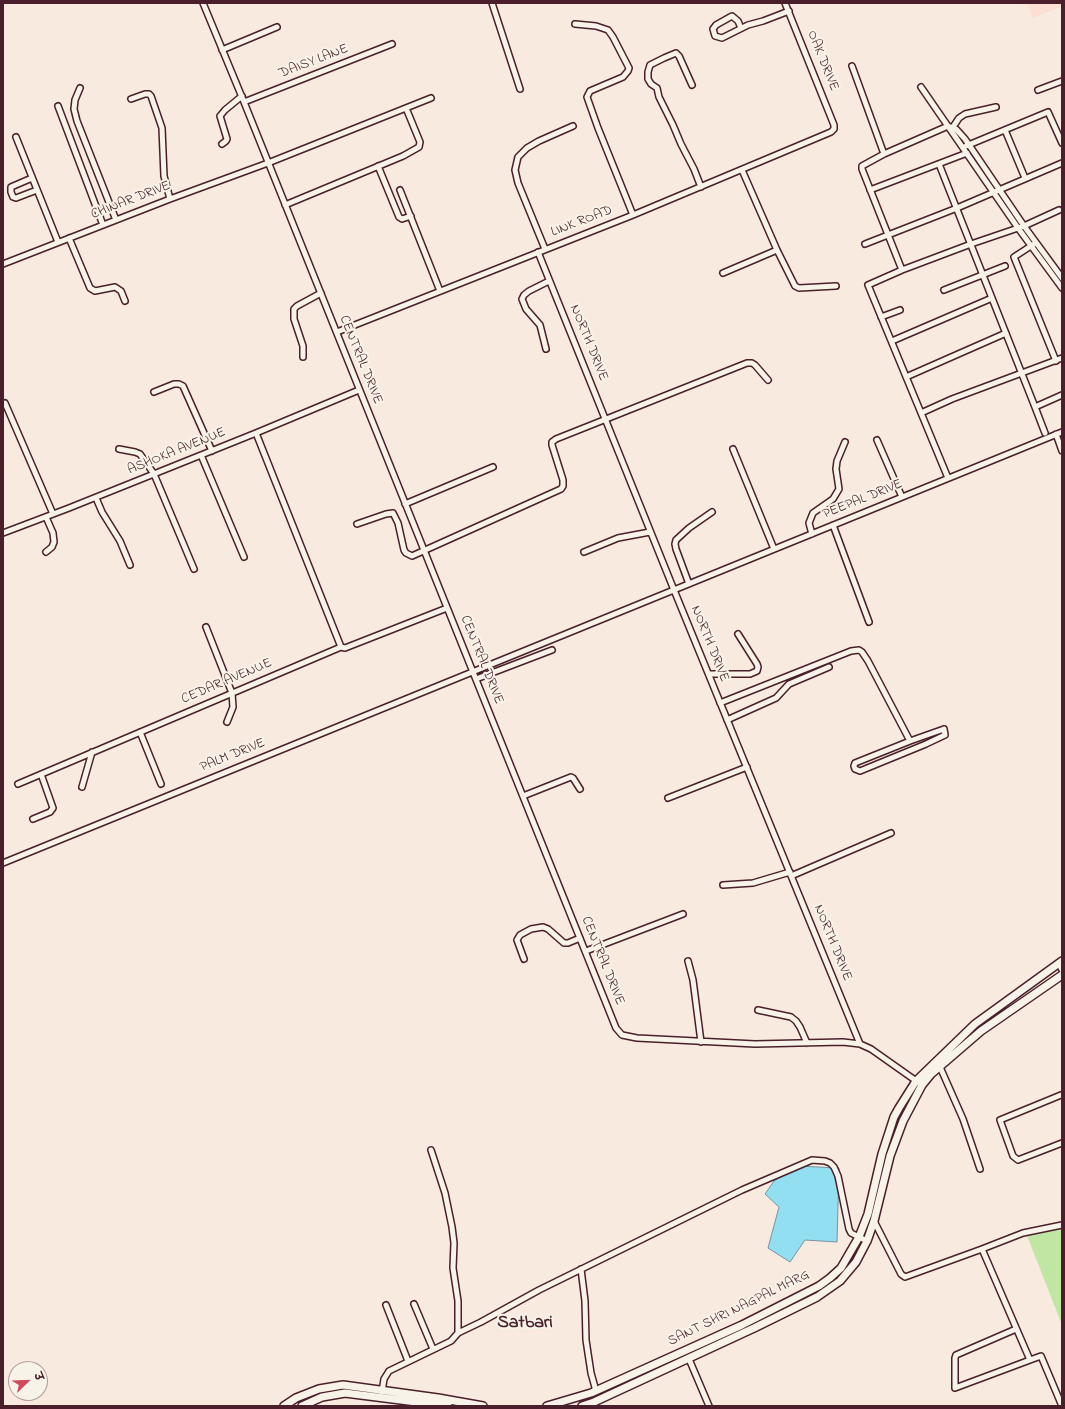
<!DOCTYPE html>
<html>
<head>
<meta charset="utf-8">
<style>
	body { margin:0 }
	#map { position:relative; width:1065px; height:1409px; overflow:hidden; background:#f8eade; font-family:"Indie Flower","Playpen Sans Deva",sans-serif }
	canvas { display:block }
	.frame { position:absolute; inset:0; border:4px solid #4a1f2b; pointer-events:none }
	.north { position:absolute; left:8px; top:1361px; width:40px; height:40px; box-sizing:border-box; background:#f7f3e8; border:1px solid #b29e9c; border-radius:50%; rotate:67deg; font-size:11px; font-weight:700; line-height:16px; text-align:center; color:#4a1f2b }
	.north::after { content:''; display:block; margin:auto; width:14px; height:18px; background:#d1495b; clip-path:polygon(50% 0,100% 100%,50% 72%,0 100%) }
</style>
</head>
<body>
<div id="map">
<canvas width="1065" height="1409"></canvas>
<div class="frame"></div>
<div class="north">उ</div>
</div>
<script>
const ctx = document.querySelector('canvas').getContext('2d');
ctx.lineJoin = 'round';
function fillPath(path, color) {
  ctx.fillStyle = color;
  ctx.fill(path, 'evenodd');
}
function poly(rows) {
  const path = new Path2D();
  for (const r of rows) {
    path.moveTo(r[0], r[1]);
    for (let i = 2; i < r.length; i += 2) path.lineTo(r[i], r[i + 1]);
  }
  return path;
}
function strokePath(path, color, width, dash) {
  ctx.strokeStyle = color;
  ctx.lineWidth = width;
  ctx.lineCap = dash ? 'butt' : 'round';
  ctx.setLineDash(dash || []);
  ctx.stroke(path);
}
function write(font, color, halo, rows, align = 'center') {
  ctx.font = font + ' "Indie Flower",sans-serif';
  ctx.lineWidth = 4;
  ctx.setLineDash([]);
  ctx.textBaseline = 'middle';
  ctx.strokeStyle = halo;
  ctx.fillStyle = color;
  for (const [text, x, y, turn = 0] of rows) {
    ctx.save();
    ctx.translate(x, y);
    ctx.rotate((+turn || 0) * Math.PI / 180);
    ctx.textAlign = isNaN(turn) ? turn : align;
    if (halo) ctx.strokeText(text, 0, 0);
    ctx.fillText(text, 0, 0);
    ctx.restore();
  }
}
const built = poly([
	[1027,3,1062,3,1062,6,1033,18]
]);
const green = poly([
	[1062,1227,1062,1325,1026,1233]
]);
const water = poly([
	[797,1166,839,1168,837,1242,805,1240,790,1262,768,1248,779,1207,765,1194,774,1181,797,1166]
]);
const street = poly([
	[203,3,244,102,616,1028,622,1035,637,1038,755,1044,843,1042,860,1044,871,1049,922,1085],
	[492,3,520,89],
	[575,24,596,26,608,30,613,37,629,68,628,71,623,77,590,91,587,97,598,128,633,215],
	[741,28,738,21,732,16,716,25,713,29,715,36,722,38,748,25,763,21,789,11],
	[222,50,277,27],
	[852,66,884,154],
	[692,85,679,56,676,53,664,58,650,65,648,72,648,79,651,84,657,88,659,97,673,125,681,144,694,169,701,187],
	[921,87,1018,228,1062,288],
	[80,88,75,100,74,109,77,121,116,220],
	[1038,90,1062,81],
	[131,99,145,94,149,94,151,96,162,128,164,176,170,199],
	[244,102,392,44],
	[58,106,103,225],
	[953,127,959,118,965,114,996,107],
	[1005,130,1025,178],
	[16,137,58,242],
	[222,144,226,141,227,139,220,116,225,110,242,96],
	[966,146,1048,112,1062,143],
	[939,164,1035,407],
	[378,166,399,217,402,219,411,216],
	[742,170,777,250,795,286,799,288,836,286],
	[32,178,11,187,11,192,13,197,16,198,37,190],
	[400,190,440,291],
	[870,190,967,153],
	[285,205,403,156,419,147,420,142,406,108],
	[69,238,90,288,95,291,115,287,121,291,125,301],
	[865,244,957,208,1062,163],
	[1034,244,1014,257,1056,361],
	[545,249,518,183,515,170,518,157,527,148,539,141,573,126],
	[538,252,674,590,860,1044],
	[3,264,170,199,268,163,431,98],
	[902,270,862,169,862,166,884,154,948,126,956,129,965,139,1024,226,1062,278],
	[723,273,777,250],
	[944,290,1005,266],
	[881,317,900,310],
	[337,332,633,215,831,132,834,129,834,125,785,3],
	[892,341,992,298],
	[546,349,540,325,526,309,522,299,524,295,529,291,549,281],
	[303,357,303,346,294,319,294,309,297,306,321,293],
	[906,377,1006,333],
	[154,392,174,384,179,384,183,386,212,451],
	[5,403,53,514],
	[921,413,952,399,1062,358],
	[256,433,341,647],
	[1045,433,1035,407,1062,395],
	[1056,434,1062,451],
	[877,440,902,497],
	[119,449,135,452,140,454,154,474,194,569],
	[733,449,774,549],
	[201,455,244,557],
	[948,478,868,285,902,270,971,244,1024,226,1059,210],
	[96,498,102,512,120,541,130,565],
	[405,504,493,467],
	[357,524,386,514,393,513,398,523,404,550,406,553,412,556,561,489,563,486,563,480,552,445,552,442,556,439,747,363,752,363,755,365,768,380],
	[833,525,869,622],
	[3,533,69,508,256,433,359,390],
	[812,534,809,523,813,513,833,499,839,489,836,469,837,461,845,442],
	[46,552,52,547,54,542,53,533,46,517],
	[584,552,618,538,650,532],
	[689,584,676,549,675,544,676,540,689,528,712,512],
	[206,627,232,693,233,707,227,722],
	[709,674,750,674,757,671,758,667,757,664,738,634],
	[476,679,552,650],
	[720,703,851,651,859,650,862,652,868,661,910,741],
	[727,720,776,698,789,684,829,667],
	[944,729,945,735,926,744,860,771,855,769,854,766,855,763,910,741,944,729],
	[140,732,161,784],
	[18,784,341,647,345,648,447,608],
	[82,787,92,752],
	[523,796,571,777,573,778,580,789],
	[668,798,747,767],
	[33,819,50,812,53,808,41,774],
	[3,863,1062,432],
	[791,876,891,833],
	[723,885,753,883,790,872],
	[586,951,683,914],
	[524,959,517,940,520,935,531,929,543,927,548,929,564,943,568,943,580,938],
	[688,961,693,980,701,1042],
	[1059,964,1062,970],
	[758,1010,791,1017,796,1021,800,1027,807,1043],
	[940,1067,963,1119,980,1169],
	[1061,1095,1000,1120,1013,1156,1018,1160,1062,1143],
	[874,1221,901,1274,905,1277,982,1249,1023,1233,1062,1225],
	[982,1249,1030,1360,1041,1356,1062,1406],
	[581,1269,585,1301,586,1340,591,1373,596,1391],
	[414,1304,433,1349],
	[386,1305,408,1361],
	[1016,1329,956,1355,955,1358,955,1388,1030,1360],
	[458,1333,481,1322,539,1290,742,1190,812,1160,825,1161,830,1163,834,1167,838,1176,849,1229,851,1233,867,1241],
	[689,1359,709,1406],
	[382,1392,384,1379,389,1371,451,1341,458,1333,458,1301,453,1268,454,1243,452,1227,445,1193,431,1150]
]);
const secondary = poly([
	[284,1406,296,1398,319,1389,343,1385,438,1398,483,1406],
	[302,1406,322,1397,345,1393,448,1406],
	[547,1406,591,1393,742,1325,819,1286,830,1278,841,1268,859,1237,868,1214,882,1154,894,1117,899,1108,916,1081,975,1024,1062,961],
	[582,1406,594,1402,754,1328,817,1297,840,1281,856,1262,867,1241,874,1221,890,1156,903,1121,922,1085,931,1074,981,1031,1062,975]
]);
const streetNames = [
	["OAK DRIVE",822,61,68],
	["DAISY LANE",314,62,-21],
	["CHINAR DRIVE",131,201,-21],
	["LINK ROAD",582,222,-21],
	["NORTH DRIVE",588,343,68],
	["CENTRAL DRIVE",360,360,68],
	["ASHOKA AVENUE",177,452,-22],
	["PEEPAL DRIVE",863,500,-22],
	["NORTH DRIVE",709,644,68],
	["CENTRAL DRIVE",481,660,68],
	["CEDAR AVENUE",227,682,-23],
	["PALM DRIVE",233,756,-22],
	["NORTH DRIVE",832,943,68],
	["CENTRAL DRIVE",602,961,68],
	["SANT SHRI NAGPAL MARG",739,1309,-26]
];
const districtNames = [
	["Satbari",525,1324]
];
fillPath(built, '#fadfd2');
fillPath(green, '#bfe7a3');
fillPath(water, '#92dff1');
strokePath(water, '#7592a2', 1);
strokePath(street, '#4a1f2b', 8);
strokePath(secondary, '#4a1f2b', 10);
strokePath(street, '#f7f3e8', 5);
strokePath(secondary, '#f7f3e8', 7);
write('14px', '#4a1f2b', '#f7f3e8', streetNames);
write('bold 18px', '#4a1f2b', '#f7f3e8', districtNames);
</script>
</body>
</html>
